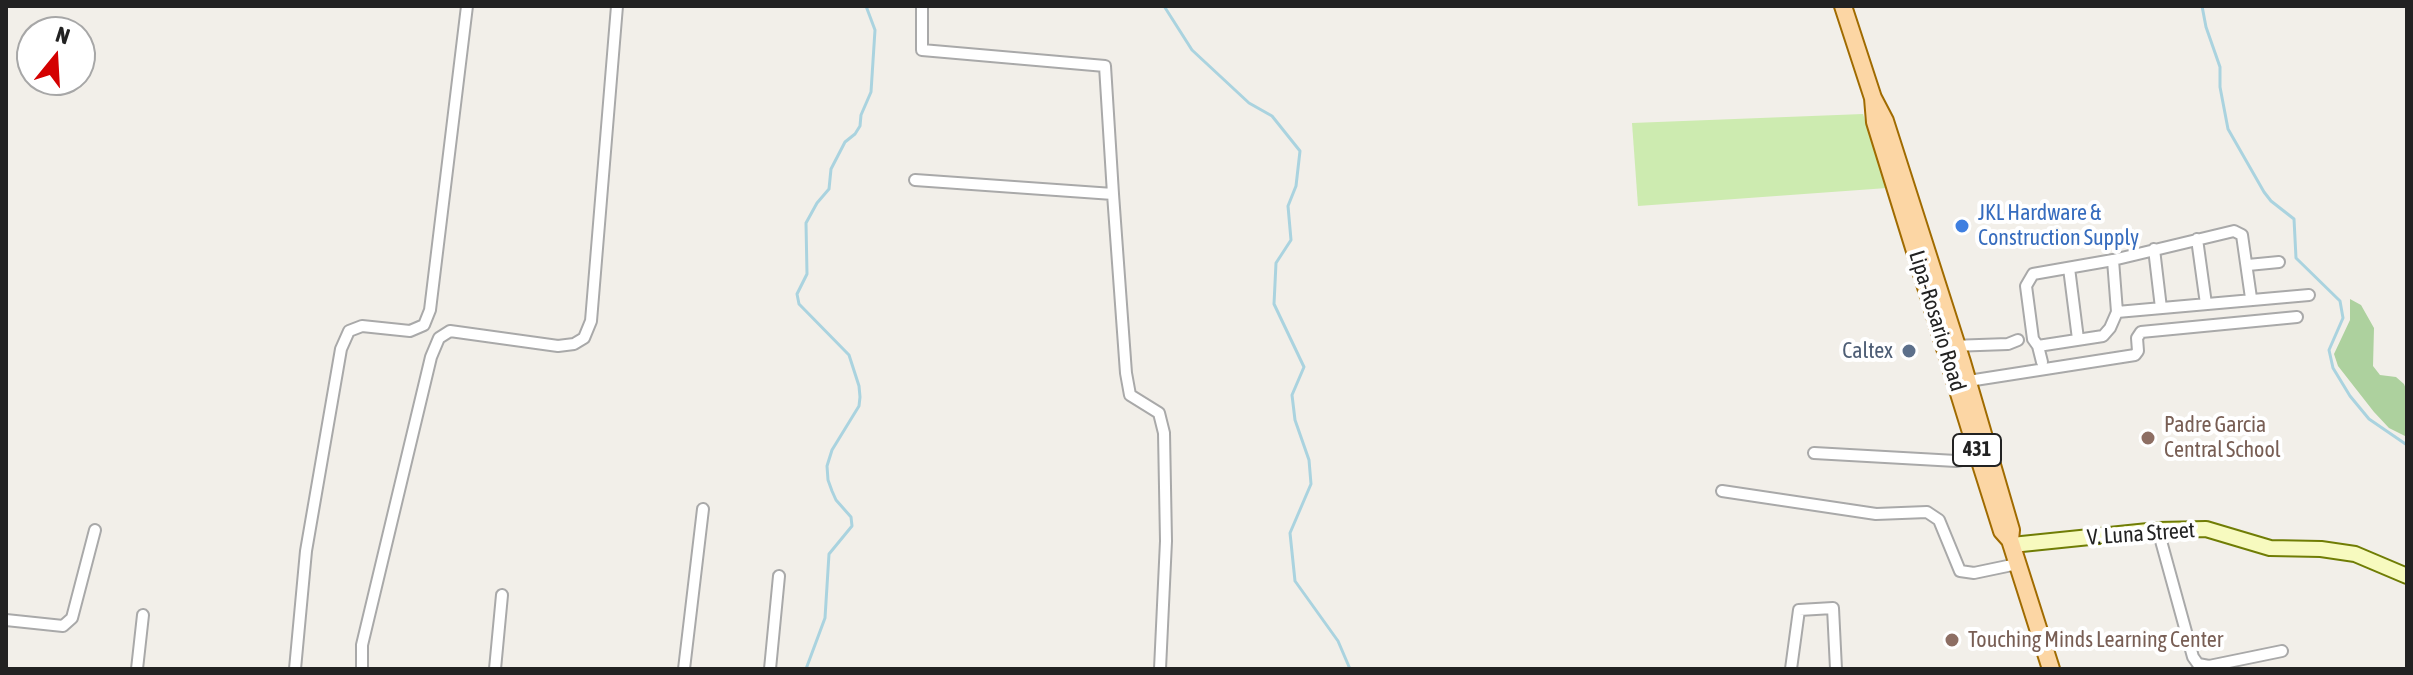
<!DOCTYPE html>
<html>
<head>
<meta charset="utf-8">
<style>
	body { margin:0 }
	#map { position:relative; width:2413px; height:675px; overflow:hidden; background:#f2efe9; font-family:"Asap Condensed",sans-serif }
	canvas { display:block }
	.frame { position:absolute; inset:0; border:8px solid #222; pointer-events:none }
	.north { position:absolute; left:16px; top:16px; width:80px; height:80px; box-sizing:border-box; background:#fff; border:2px solid #a7a7a7; border-radius:50%; rotate:18deg; font-size:22px; font-weight:700; line-height:32px; text-align:center; color:#222 }
	.north::after { content:''; display:block; margin:auto; width:28px; height:36px; background:#d40000; clip-path:polygon(50% 0,100% 100%,50% 72%,0 100%) }
</style>
</head>
<body>
<div id="map">
<canvas width="2413" height="675"></canvas>
<div class="frame"></div>
<div class="north">N</div>
</div>
<script>
const ctx = document.querySelector('canvas').getContext('2d');
ctx.lineJoin = 'round';
function fillPath(path, color) {
  ctx.fillStyle = color;
  ctx.fill(path, 'evenodd');
}
function poly(rows) {
  const path = new Path2D();
  for (const r of rows) {
    path.moveTo(r[0], r[1]);
    for (let i = 2; i < r.length; i += 2) path.lineTo(r[i], r[i + 1]);
  }
  return path;
}
function strokePath(path, color, width, dash) {
  ctx.strokeStyle = color;
  ctx.lineWidth = width;
  ctx.lineCap = dash ? 'butt' : 'round';
  ctx.setLineDash(dash || []);
  ctx.stroke(path);
}
function write(font, color, halo, rows, align = 'center') {
  ctx.font = font + ' "Asap Condensed",sans-serif';
  ctx.lineWidth = 8;
  ctx.setLineDash([]);
  ctx.textBaseline = 'middle';
  ctx.strokeStyle = halo;
  ctx.fillStyle = color;
  for (const [text, x, y, turn = 0] of rows) {
    ctx.save();
    ctx.translate(x, y);
    ctx.rotate((+turn || 0) * Math.PI / 180);
    ctx.textAlign = isNaN(turn) ? turn : align;
    if (halo) ctx.strokeText(text, 0, 0);
    ctx.fillText(text, 0, 0);
    ctx.restore();
  }
}
const grass = poly([
	[1863,114,1887,188,1638,206,1632,123]
]);
const forest = poly([
	[2350,299,2361,305,2374,328,2373,366,2380,375,2396,377,2404,384,2407,392,2407,437,2389,428,2374,412,2338,366,2334,354,2350,320]
]);
const stream = poly([
	[1164,6,1192,50,1249,103,1272,116,1300,151,1296,186,1288,206,1291,240,1276,263,1274,304,1304,367,1292,395,1295,420,1309,460,1311,484,1290,533,1295,581,1338,641,1350,669],
	[2202,6,2206,27,2220,67,2220,87,2228,129,2264,192,2271,201,2294,219,2296,258,2340,301,2343,318,2329,350,2333,368,2350,396,2369,419,2407,445],
	[806,669,825,618,829,554,852,526,851,517,836,500,832,491,828,480,827,466,832,450,859,406,860,397,859,386,849,355,799,304,797,294,807,274,806,223,817,203,829,189,831,169,845,142,855,134,860,126,861,115,871,92,875,30,866,6]
]);
const street = poly([
	[922,6,922,50,1105,66,1113,194],
	[915,180,1113,194,1126,373,1130,395,1159,413,1164,433,1166,541,1160,669],
	[2197,239,2206,304],
	[2154,249,2161,308],
	[2113,260,2117,312],
	[2248,265,2279,262],
	[2069,268,2078,339],
	[1951,346,2008,344,2018,340],
	[2038,346,2103,336,2110,328,2117,312,2309,295],
	[2042,362,2038,346,2033,339,2026,286,2033,274,2113,260,2234,231,2242,235,2251,298],
	[1962,382,2135,355,2138,351,2137,338,2141,332,2297,317],
	[1814,453,1956,461,1984,456],
	[1722,491,1876,514,1927,512,1939,520,1960,571,1974,573,2017,564],
	[2158,530,2193,657,2198,664,2209,666,2282,651],
	[6,620,63,626,72,618,95,530],
	[137,669,143,615],
	[295,669,306,551,341,349,349,331,362,326,410,331,424,325,430,310,467,6],
	[362,669,362,645,431,357,439,338,450,331,558,346,574,344,584,338,591,321,617,6],
	[495,669,502,595],
	[684,669,703,509],
	[770,669,779,576],
	[1791,669,1799,610,1833,608,1836,669]
]);
const secondary = poly([
	[2012,545,2158,530,2206,529,2270,548,2321,549,2355,554,2407,576]
]);
const primary = poly([
	[1843,6,1873,98,1885,121,1962,362,2011,530,2010,540,2002,531,1979,458,1875,122,1873,98],
	[2010,540,2051,669]
]);
const markers = [
	[1962,226,8,"#3f7fe0"],
	[1909,351,8,"#5c6f8a"],
	[2148,438,8,"#8d6e63"],
	[1952,640,8,"#8d6e63"]
];
const shields = [
	[1977,450,48]
];
const shieldNames = [
	["431",1977,450]
];
const shopNames = [
	["JKL Hardware &",1978,213],
	["Construction Supply",1978,238]
];
const streetNames = [
	["Lipa-Rosario Road",1937,321,73],
	["V. Luna Street",2141,534,-4]
];
const serviceNames = [
	["Caltex",1893,351]
];
const educationNames = [
	["Padre Garcia",2164,425],
	["Central School",2164,450],
	["Touching Minds Learning Center",1968,640]
];
fillPath(grass, '#cdebb0');
fillPath(forest, '#add19e');
strokePath(stream, '#aad3df', 3);
strokePath(street, '#a9a9a9', 14);
strokePath(secondary, '#707d05', 18);
strokePath(primary, '#a06b00', 20);
strokePath(street, '#fff', 10);
strokePath(secondary, '#f7fabf', 14);
strokePath(primary, '#fcd6a4', 16);
for (const [x, y, r, color] of markers) {
  const dot = new Path2D();
  dot.arc(x, y, r, 0, 2 * Math.PI);
  ctx.fillStyle = color;
  ctx.fill(dot);
  strokePath(dot, '#fff', 3);
}
for (const [x, y, w] of shields) {
  const box = new Path2D();
  box.roundRect(x - w / 2, y - 16, w, 32, 6);
  ctx.fillStyle = '#fff';
  ctx.fill(box);
  strokePath(box, '#222', 2);
}
write('bold 20px', '#222', null, shieldNames);
write('22px', '#366cbe', '#fff', shopNames, 'left');
write('22px', '#222', '#fff', streetNames);
write('22px', '#4e5e75', '#fff', serviceNames, 'right');
write('22px', '#785e54', '#fff', educationNames, 'left');
</script>
</body>
</html>
